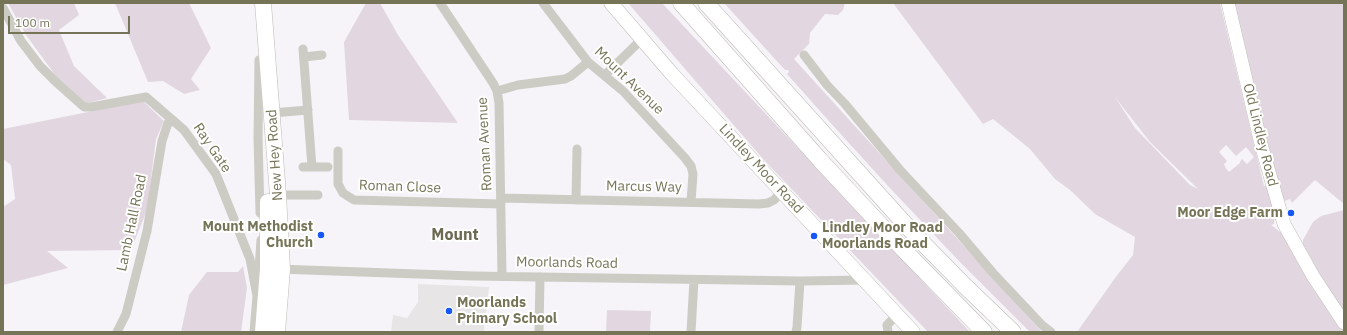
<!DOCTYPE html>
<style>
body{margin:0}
#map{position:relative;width:1347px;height:335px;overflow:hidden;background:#f6f4f8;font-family:"IBM Plex Sans",sans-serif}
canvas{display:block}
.frame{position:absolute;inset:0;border:4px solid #767457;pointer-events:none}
.scale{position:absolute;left:8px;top:16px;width:122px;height:18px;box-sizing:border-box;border:2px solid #767457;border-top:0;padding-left:5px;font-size:12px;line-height:14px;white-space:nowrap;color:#767457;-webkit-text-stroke:3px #fff;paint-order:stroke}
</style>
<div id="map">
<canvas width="1347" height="335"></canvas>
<div class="frame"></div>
<div class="scale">100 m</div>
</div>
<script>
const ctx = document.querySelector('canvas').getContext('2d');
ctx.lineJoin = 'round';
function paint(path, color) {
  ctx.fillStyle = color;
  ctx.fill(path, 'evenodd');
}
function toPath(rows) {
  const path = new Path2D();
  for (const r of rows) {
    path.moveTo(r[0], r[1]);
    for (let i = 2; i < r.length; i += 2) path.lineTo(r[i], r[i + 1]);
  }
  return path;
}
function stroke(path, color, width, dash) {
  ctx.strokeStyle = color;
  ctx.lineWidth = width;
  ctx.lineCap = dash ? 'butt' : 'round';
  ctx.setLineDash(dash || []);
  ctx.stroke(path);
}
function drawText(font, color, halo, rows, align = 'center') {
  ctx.font = font + ' "IBM Plex Sans",sans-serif';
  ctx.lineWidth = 4;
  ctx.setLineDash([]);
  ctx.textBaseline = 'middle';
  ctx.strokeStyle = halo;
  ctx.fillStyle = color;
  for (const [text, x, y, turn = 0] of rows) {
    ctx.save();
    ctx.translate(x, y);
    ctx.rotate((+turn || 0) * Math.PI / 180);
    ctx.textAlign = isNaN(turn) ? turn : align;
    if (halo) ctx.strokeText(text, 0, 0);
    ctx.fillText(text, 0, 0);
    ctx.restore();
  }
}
const built = toPath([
 [418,284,489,287,484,331,500,331,500,332,391,332,393,315,407,318,418,302]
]);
const green = toPath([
 [8,3,74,3,79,15,59,30,74,66,107,98,84,104,61,83,26,35],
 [115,3,189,3,211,48,191,79,200,90,184,94,163,81,148,82],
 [366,3,380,3,398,35,458,123,349,120,344,42],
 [628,3,662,3,970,332,928,332,763,159],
 [724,3,845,3,843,10,838,15,825,14,810,33,809,44,794,59,1042,332,1030,332,957,259,888,186,837,130,787,74,789,72,788,70,785,70],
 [893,3,1220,3,1264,186,1266,185,1275,214,1274,224,1271,225,1283,234,1307,275,1344,330,1344,332,1077,332,1115,278,1133,255,1135,237,1095,214,1070,190,1055,179,1030,149,993,119,983,124],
 [1115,97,1150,142,1198,189,1190,185,1135,128],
 [1226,145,1236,156,1246,147,1254,157,1247,164,1242,159,1240,162,1240,163,1229,172,1225,167,1225,166,1224,164,1227,161,1219,152],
 [1232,3,1344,3,1344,204,1315,180,1292,203,1290,199,1282,202],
 [143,101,164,121,156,139,147,210,131,250,47,251,68,268,3,285,3,207,15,199,11,165,3,159,3,129],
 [1344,210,1344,318,1303,248,1303,240,1313,222,1321,216],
 [243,266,247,288,241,332,181,332,189,295,207,272,238,272],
 [607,310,651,311,650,332,606,332]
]);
const street = toPath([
 [440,3,493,83,497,91,499,103,502,276],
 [543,3,588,62,623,91,685,158,691,166,693,174,691,202],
 [3,8,21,41,40,66,57,83,84,107,91,107,146,97,184,130,216,174,250,259,257,296,254,332],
 [303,49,312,167],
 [804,55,827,85,845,104,900,170,959,233,993,273,1042,325,1051,332],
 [304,57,322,55],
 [259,60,258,139,260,213],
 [605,75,642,39],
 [497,91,518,85,565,79,571,76,588,62],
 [272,113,308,110],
 [338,151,338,184,343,193,354,200,501,204],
 [303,167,328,167],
 [278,195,318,195],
 [501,198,759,204,768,203,774,200,782,191],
 [576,200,577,149],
 [278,269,473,276,800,281,866,280],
 [258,283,261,240],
 [117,332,126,314,147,231,162,141,168,123,174,121],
 [539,332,540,277],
 [691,332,694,280],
 [796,332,797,327,800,281],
 [888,332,887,325,897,315]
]);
const secondary = toPath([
 [1228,3,1261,144,1284,224,1313,276,1344,323]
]);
const primary = toPath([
 [611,3,672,74,913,332]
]);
const highway = toPath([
 [263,3,278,195,282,269,277,332],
 [681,3,820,160,903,249,984,332],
 [706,3,915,235,965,286,1013,332],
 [263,332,268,269,268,202]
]);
const markers = [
 [1291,213,4,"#1657f5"],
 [321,235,4,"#1657f5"],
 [814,236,4,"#1657f5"],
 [449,311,4,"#1657f5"]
];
const streetNames = [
 ["Mount Avenue",629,81,44],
 ["Old Lindley Road",1260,135,76],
 ["Roman Avenue",485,144,-93],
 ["Ray Gate",212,148,56],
 ["New Hey Road",275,155,-94],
 ["Lindley Moor Road",761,169,47],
 ["Roman Close",400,187,2],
 ["Marcus Way",644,187,1],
 ["Lamb Hall Road",132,223,-78],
 ["Moorlands Road",567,263,1]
];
const poiNames = [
 ["Moor Edge Farm",1283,213],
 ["Mount Methodist",313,227],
 ["Church",313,243],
 ["Lindley Moor Road",822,228,"left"],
 ["Moorlands Road",822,244,"left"],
 ["Moorlands",457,303,"left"],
 ["Primary School",457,319,"left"]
];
const quarterNames = [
 ["Mount",455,235]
];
paint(built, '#e7e5e5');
paint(green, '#e2d7e0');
stroke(secondary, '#c1c0b6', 14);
stroke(primary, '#c0c0b7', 15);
stroke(highway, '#bdbcb5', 17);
stroke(street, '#cdccc4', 9);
stroke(secondary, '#fff', 13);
stroke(primary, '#fff', 14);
stroke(highway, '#fff', 16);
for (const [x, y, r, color] of markers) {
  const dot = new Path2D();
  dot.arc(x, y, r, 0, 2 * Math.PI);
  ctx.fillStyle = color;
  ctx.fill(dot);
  stroke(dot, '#fff', 1.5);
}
drawText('14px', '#767457', '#fff', streetNames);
drawText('bold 14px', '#767457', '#fff', poiNames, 'right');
drawText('bold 16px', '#6c6a52', '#fff', quarterNames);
</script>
